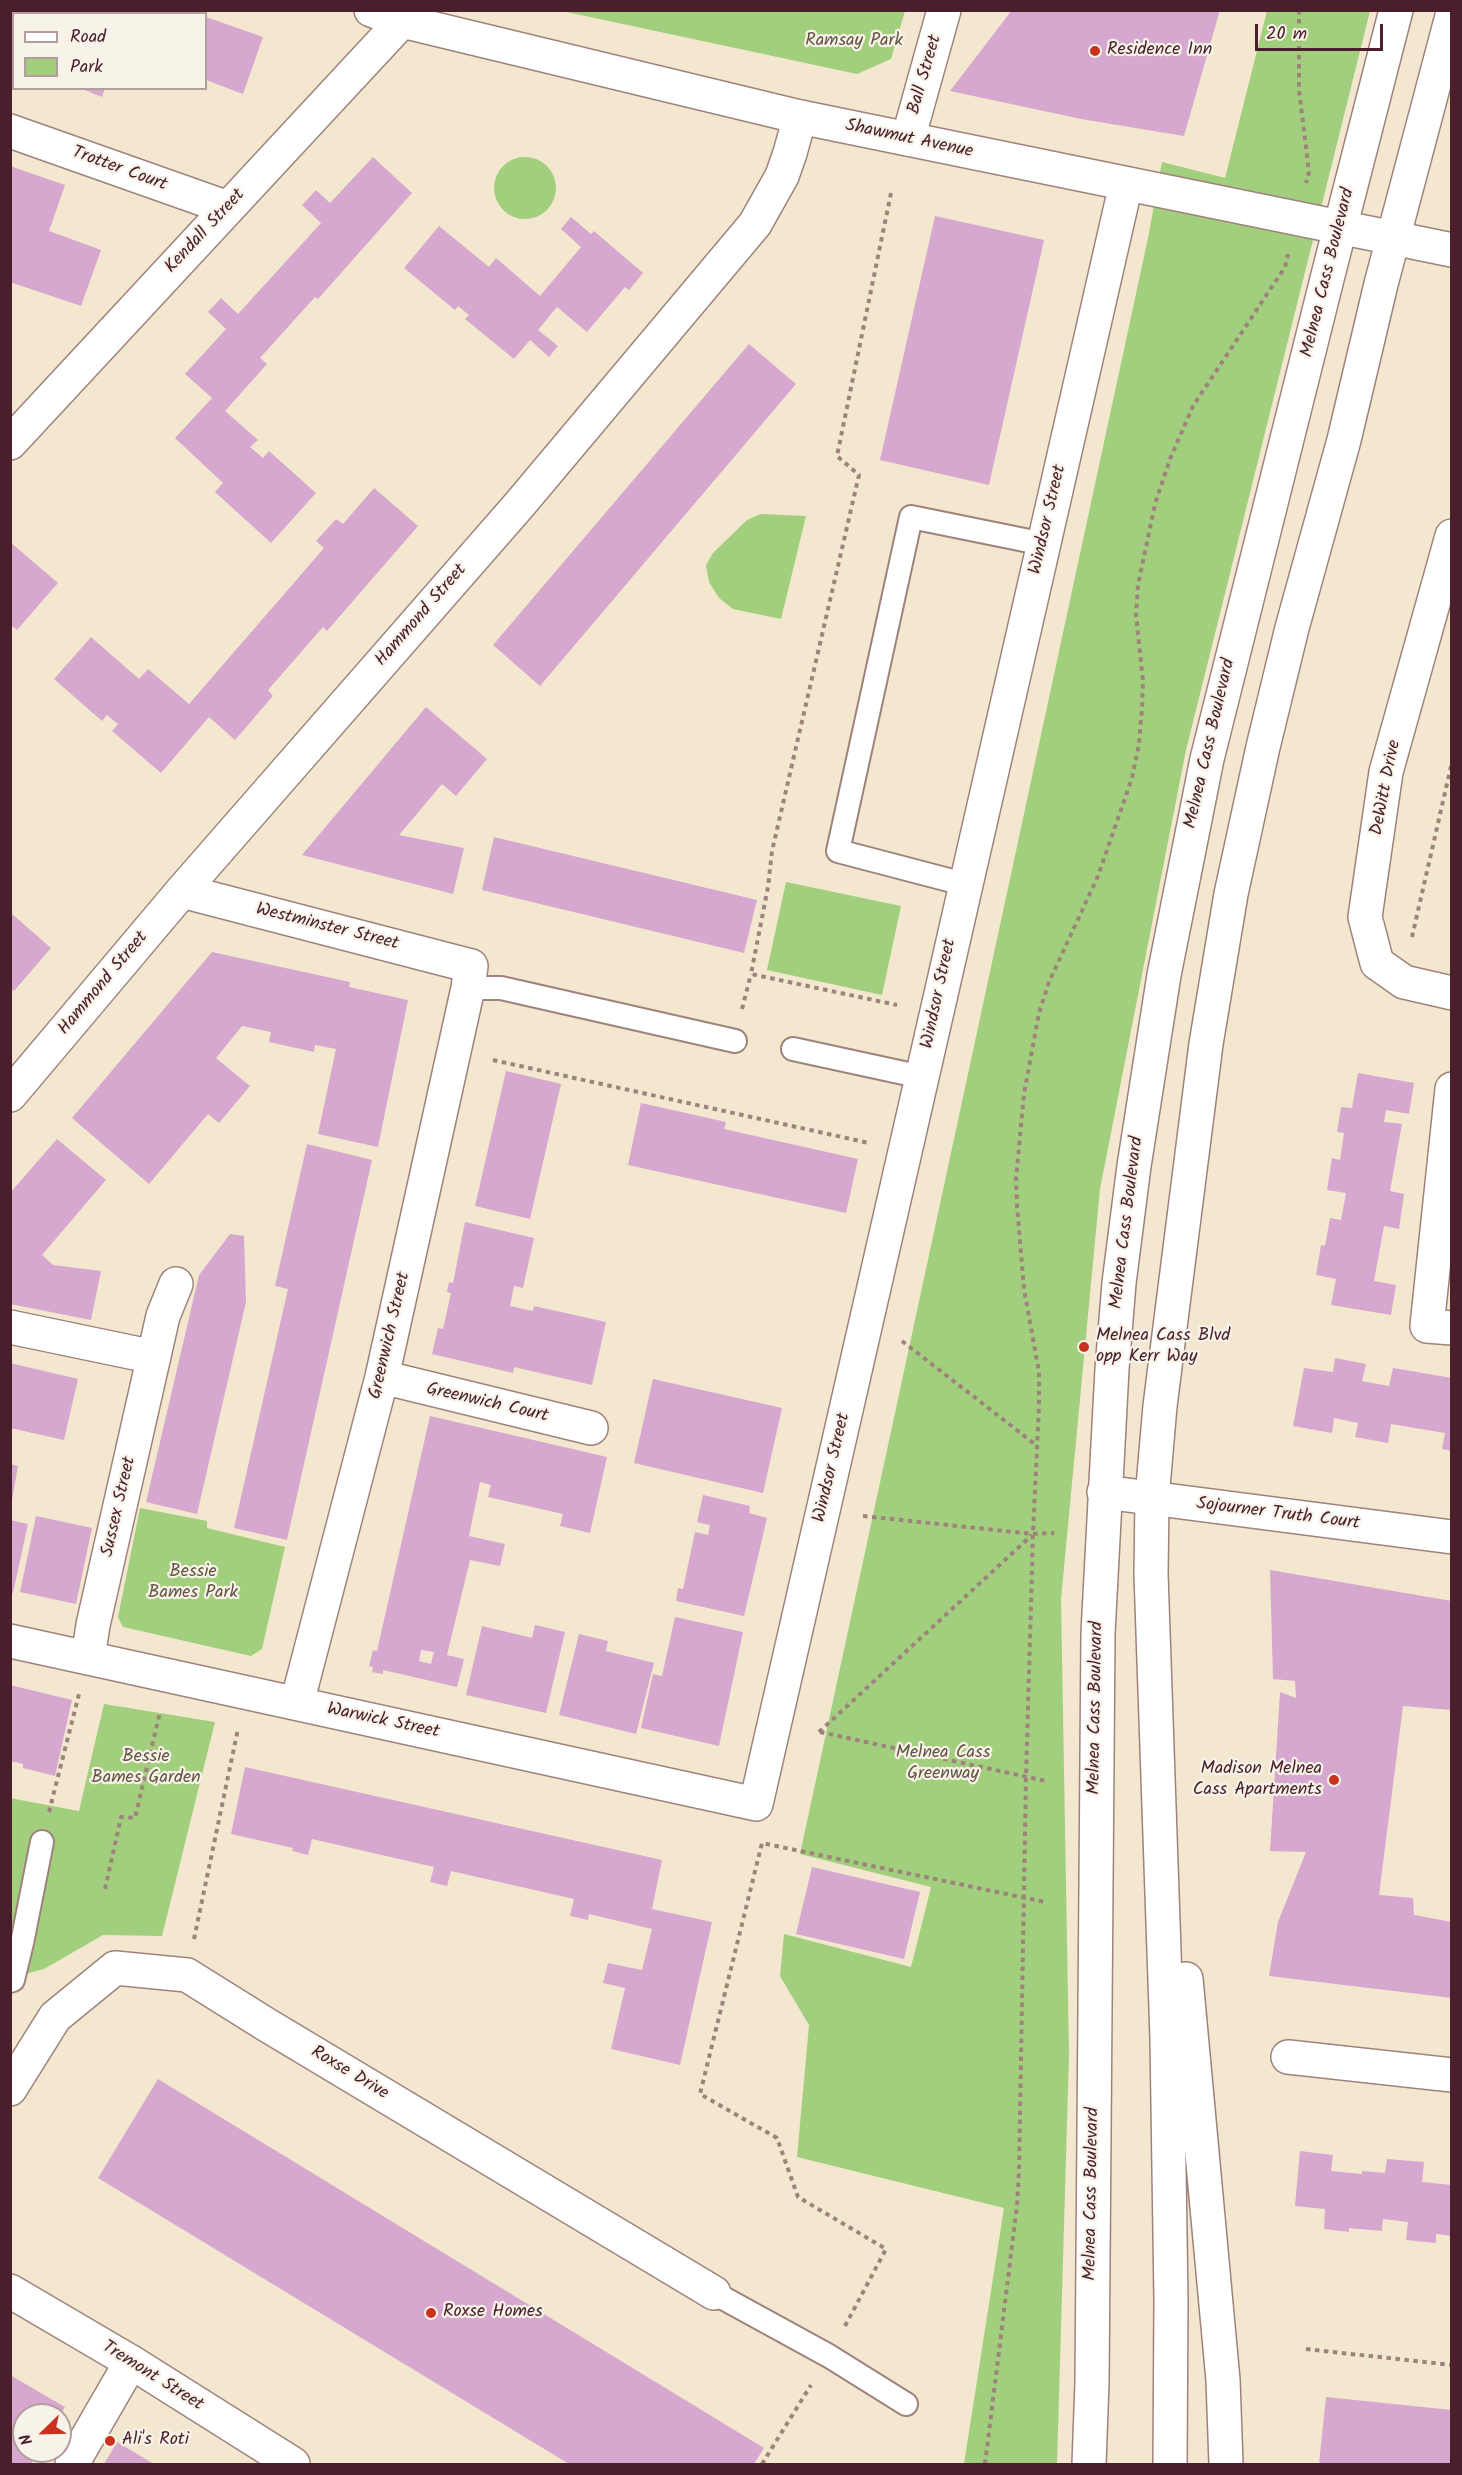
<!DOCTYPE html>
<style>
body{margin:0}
#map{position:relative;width:1462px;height:2475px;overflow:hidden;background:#f3e7cf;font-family:Kalam,sans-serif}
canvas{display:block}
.frame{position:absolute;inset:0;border:12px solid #4a1f2b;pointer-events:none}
.legend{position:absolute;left:12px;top:12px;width:195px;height:78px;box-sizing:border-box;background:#f7f3e8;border:2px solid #b29e9c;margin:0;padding:8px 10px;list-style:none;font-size:18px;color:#4a1f2b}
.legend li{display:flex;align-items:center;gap:12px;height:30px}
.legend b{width:30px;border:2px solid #b29e9c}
.north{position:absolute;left:12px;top:2403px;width:60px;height:60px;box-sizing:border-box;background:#f7f3e8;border:2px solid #b29e9c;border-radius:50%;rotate:247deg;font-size:16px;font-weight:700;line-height:24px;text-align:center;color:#4a1f2b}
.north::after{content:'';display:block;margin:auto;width:21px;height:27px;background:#c8321e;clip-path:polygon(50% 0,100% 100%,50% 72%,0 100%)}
.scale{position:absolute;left:1255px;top:24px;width:128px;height:27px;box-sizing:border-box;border:3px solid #4a1f2b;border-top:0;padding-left:8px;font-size:18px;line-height:21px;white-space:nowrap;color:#4a1f2b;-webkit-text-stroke:4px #f7f3e8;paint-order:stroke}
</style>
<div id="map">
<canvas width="1462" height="2475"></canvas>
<div class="frame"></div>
<ul class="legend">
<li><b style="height:8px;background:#fff"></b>Road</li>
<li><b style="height:16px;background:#a1cf7d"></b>Park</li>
</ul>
<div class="north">N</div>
<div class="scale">20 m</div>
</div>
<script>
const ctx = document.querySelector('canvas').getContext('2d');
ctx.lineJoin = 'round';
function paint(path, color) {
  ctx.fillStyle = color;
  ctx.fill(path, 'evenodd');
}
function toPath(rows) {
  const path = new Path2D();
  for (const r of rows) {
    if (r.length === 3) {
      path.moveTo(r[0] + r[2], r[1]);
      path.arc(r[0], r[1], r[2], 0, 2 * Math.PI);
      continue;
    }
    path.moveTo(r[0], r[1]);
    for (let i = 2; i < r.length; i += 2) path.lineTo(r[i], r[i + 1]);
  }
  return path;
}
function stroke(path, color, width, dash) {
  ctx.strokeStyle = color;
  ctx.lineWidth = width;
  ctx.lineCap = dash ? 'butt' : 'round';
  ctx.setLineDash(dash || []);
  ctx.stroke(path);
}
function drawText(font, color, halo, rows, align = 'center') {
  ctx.font = font + ' Kalam,sans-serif';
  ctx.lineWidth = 4.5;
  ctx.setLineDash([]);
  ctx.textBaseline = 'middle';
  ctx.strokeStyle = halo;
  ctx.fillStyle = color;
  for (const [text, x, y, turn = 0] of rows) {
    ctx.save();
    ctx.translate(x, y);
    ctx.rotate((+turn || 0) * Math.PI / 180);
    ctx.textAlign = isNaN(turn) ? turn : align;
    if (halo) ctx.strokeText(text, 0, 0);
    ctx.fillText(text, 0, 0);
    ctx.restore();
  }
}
const green = toPath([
 [562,11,905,10,905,11,891,59,857,74],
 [1267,11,1370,11,1186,750,1100,1189,1061,1599,1069,2055,1057,2464,964,2464,1004,2208,797,2157,809,2025,780,1976,784,1934,911,1967,931,1887,800,1854,1148,238,1162,162,1225,178],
 [525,188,31],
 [761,514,806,516,781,619,733,609,719,598,709,582,706,565,713,553,747,520],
 [786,882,901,906,882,995,767,970],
 [140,1508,207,1521,207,1528,285,1547,262,1649,251,1656,123,1627,118,1617],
 [104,1704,215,1722,162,1936,103,1935,44,1969,21,1975,11,1973,10,1798,79,1811]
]);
const building = toPath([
 [10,10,28,13,14,14,14,66,10,65],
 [73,10,187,10,195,13,72,14],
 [1012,10,1220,10,1184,136,1081,119,950,91],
 [206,17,263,37,243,94,206,80],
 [80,88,105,88,102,97],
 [373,157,412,193,318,299,315,297,260,358,267,364,225,411,258,440,250,447,263,458,269,451,316,493,271,543,215,492,223,483,175,438,212,398,185,374,226,329,208,312,221,298,238,314,321,223,302,205,316,190,330,203],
 [10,166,65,185,49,231,101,250,81,306,10,282],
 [935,216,1044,240,989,485,880,460],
 [571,217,591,234,594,231,643,273,629,290,625,287,587,332,557,307,538,330,558,346,549,357,530,340,514,359,465,319,469,315,458,306,455,310,404,268,439,226,489,267,496,258,540,296,581,247,561,229],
 [749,344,796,384,540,686,493,645],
 [374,488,418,526,327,631,323,627,268,690,273,696,235,740,209,717,161,773,112,731,118,724,107,715,102,721,54,679,91,637,139,679,148,669,189,704,324,548,316,541,336,519,343,524],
 [10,542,58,583,17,630,12,626,10,628],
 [426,707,487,759,456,796,442,784,399,835,464,848,453,894,302,855],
 [494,837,757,900,744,953,482,890],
 [12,914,51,948,14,991,10,988,10,916],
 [212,952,350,982,349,987,408,1000,378,1147,318,1134,336,1049,315,1045,314,1052,269,1042,271,1032,242,1026,216,1058,250,1086,219,1123,208,1114,149,1184,72,1118],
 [506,1071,561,1084,530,1219,475,1206],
 [1358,1073,1414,1083,1409,1114,1386,1110,1384,1122,1402,1124,1390,1191,1404,1194,1399,1229,1384,1226,1374,1281,1396,1285,1391,1315,1331,1305,1336,1279,1316,1275,1321,1245,1325,1246,1330,1218,1341,1220,1346,1193,1327,1190,1332,1158,1340,1160,1344,1133,1337,1132,1341,1107,1352,1108],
 [641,1103,726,1122,724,1129,858,1159,846,1213,628,1165],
 [57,1139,106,1180,42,1255,53,1265,101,1271,91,1320,10,1304,10,1193],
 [307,1144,372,1160,287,1540,234,1528,288,1289,275,1286],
 [465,1222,534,1238,523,1288,514,1286,510,1306,533,1311,534,1306,606,1322,592,1385,514,1367,513,1373,432,1354,438,1328,443,1329,451,1293,447,1292,449,1282,453,1283],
 [230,1234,244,1236,246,1302,197,1514,146,1502,199,1275],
 [1335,1358,1366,1364,1362,1381,1389,1386,1393,1368,1452,1378,1452,1451,1442,1449,1445,1433,1391,1424,1388,1443,1355,1437,1358,1423,1334,1418,1332,1433,1293,1426,1304,1368,1333,1372],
 [10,1363,78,1379,64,1440,10,1428],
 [653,1379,782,1408,763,1493,634,1463],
 [430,1416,607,1457,590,1533,560,1526,563,1514,488,1497,491,1485,480,1482,469,1536,505,1544,500,1566,470,1560,447,1655,464,1659,457,1687,383,1670,383,1674,372,1672,373,1667,369,1666,373,1650,377,1651],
 [421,1650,434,1652,431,1664,419,1661],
 [10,1464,18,1466,12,1500,10,1500],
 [703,1495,750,1506,749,1513,767,1518,744,1616,676,1601,678,1588,683,1589,695,1532,708,1535,710,1525,697,1522],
 [36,1516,92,1528,76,1604,20,1592],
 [10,1520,28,1524,13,1593,10,1592],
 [1270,1570,1452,1601,1452,1710,1403,1706,1379,1895,1413,1898,1414,1915,1452,1922,1452,1998,1269,1976,1278,1922,1306,1852,1270,1851,1280,1692,1296,1698,1295,1681,1273,1679],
 [675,1617,743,1632,719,1746,641,1728,653,1674,662,1676],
 [535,1625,565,1632,546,1713,466,1695,482,1626,532,1638],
 [579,1634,608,1641,606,1651,654,1663,636,1734,559,1715],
 [10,1685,72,1700,55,1776,23,1768,23,1764,10,1761],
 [245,1767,662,1860,652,1909,712,1922,680,2065,611,2049,625,1988,603,1983,608,1963,642,1970,652,1929,589,1914,588,1920,570,1916,574,1899,451,1871,447,1886,430,1882,434,1867,312,1839,308,1855,292,1851,293,1848,231,1834],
 [812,1867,920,1892,904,1959,796,1934],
 [158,2079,764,2448,754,2464,569,2464,98,2178],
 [1300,2151,1333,2155,1331,2171,1362,2174,1362,2171,1385,2173,1387,2159,1424,2162,1422,2182,1452,2185,1452,2236,1436,2234,1436,2243,1406,2240,1408,2222,1383,2219,1382,2231,1349,2228,1349,2232,1324,2229,1325,2209,1295,2206],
 [10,2375,65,2407,60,2415,24,2415,24,2451,39,2451,31,2464,10,2464],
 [1326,2397,1452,2410,1452,2464,1319,2464],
 [117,2442,154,2464,104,2464]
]);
const path = toPath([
 [1299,10,1299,90,1309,172,1306,183],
 [891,193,837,456,859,475,772,851,768,887,751,974,897,1005],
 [1412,937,1452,762],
 [742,1009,751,974],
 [493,1060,869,1143],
 [902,1341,1036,1445],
 [863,1516,1033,1534,1054,1533],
 [819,1732,1032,1535],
 [820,1732,1046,1781],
 [49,1812,79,1694],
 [105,1889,121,1817,135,1818,160,1712],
 [194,1939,238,1729],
 [845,2326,886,2249,798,2197,777,2138,700,2094,762,1843,1045,1902],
 [1306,2349,1452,2365],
 [762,2464,811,2385],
 [985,2464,1017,2206,1019,2171,1026,1778,1033,1534,1039,1406,1039,1372,1024,1289,1017,1205,1016,1179,1024,1094,1039,1013,1049,982,1098,876,1132,778,1139,744,1142,708,1143,682,1136,615,1138,585,1155,504,1170,459,1193,406,1285,267,1288,254]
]);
const service = toPath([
 [964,884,838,851,911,517,1044,544],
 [468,988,501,988,735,1041],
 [793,1049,922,1077],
 [10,1981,13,1980,22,1943,42,1842],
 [714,2293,829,2356,906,2404]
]);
const pedestrian = toPath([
 [1452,1089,1427,1326,1452,1328]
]);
const minor = toPath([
 [10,131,228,208],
 [908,139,944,10],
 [10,443,402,21],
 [1452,536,1386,772,1365,917,1377,963,1404,982,1452,993],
 [182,891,471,966,468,988,382,1377,297,1703],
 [10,1095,182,891,520,504,755,224,782,176,790,153,800,117],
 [10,1327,154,1357],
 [382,1377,591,1428],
 [1104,1492,1452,1537],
 [10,1641,756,1804,1126,184],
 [88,1658,93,1625,163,1316,176,1284],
 [1288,2057,1452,2075],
 [10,2089,55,2017,115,1968,187,1975,267,2025,714,2293],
 [72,2464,131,2362]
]);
const secondary = toPath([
 [371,10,402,21,800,117,1452,250]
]);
const primary = toPath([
 [1186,1979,1223,2380,1226,2464],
 [10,2291,131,2362,293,2464],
 [1089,2464,1092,2382,1098,1633,1112,1369,1119,1283,1134,1166,1164,975,1207,759,1328,275,1396,10],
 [1170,2464,1171,2300,1167,2038,1151,1574,1152,1498,1160,1406,1206,1044,1231,894,1263,747,1292,628,1344,440,1381,284,1452,16]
]);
const markers = [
 [1095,51,6,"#c8321e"],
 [1084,1347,6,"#c8321e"],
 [1334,1780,6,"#c8321e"],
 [431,2313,6,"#c8321e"],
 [110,2441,6,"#c8321e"]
];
const parkNames = [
 ["Ramsay Park",854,42],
 ["Bessie",193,1573],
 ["Bames Park",193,1594],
 ["Melnea Cass",943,1754],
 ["Greenway",943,1775],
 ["Bessie",146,1758],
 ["Bames Garden",146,1779]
];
const poiNames = [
 ["Residence Inn",1107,51],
 ["Melnea Cass Blvd",1096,1337],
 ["opp Kerr Way",1096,1358],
 ["Madison Melnea",1322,1770,"right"],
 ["Cass Apartments",1322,1791,"right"],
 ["Roxse Homes",443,2313],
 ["Ali's Roti",122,2441]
];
const streetNames = [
 ["Ball Street",926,75,-74],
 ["Shawmut Avenue",909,140,12],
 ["Trotter Court",119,170,20],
 ["Kendall Street",206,232,-47],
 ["Melnea Cass Boulevard",1329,273,-76],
 ["Windsor Street",1049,520,-77],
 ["Hammond Street",422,616,-49],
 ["Melnea Cass Boulevard",1211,744,-77],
 ["DeWitt Drive",1387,788,-79],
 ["Westminster Street",327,928,14],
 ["Hammond Street",104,984,-50],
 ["Windsor Street",940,994,-78],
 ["Melnea Cass Boulevard",1128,1223,-83],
 ["Greenwich Street",391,1336,-77],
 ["Greenwich Court",487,1404,13],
 ["Windsor Street",833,1468,-77],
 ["Sussex Street",120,1507,-77],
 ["Sojourner Truth Court",1278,1515,7],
 ["Melnea Cass Boulevard",1097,1708,-89],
 ["Warwick Street",383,1722,12],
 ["Roxse Drive",349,2074,31],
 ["Melnea Cass Boulevard",1093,2194,-89],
 ["Tremont Street",152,2377,32]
];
paint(green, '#a1cf7d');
paint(building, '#d7a8cf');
stroke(service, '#9e837d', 26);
stroke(pedestrian, '#9e837d', 36);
stroke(minor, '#9e837d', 36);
stroke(secondary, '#9e837d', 36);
stroke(primary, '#9e837d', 36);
stroke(path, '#9e837d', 4, [4.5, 4.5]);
stroke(service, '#fff', 22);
stroke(pedestrian, '#fff', 33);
stroke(minor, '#fff', 33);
stroke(secondary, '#fff', 33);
stroke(primary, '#fff', 33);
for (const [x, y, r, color] of markers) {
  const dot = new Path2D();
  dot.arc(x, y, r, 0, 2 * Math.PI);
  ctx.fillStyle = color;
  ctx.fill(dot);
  stroke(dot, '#f7f3e8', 2);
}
drawText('18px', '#645444', '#f7f3e8', parkNames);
drawText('18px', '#4a1f2b', '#f7f3e8', poiNames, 'left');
drawText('18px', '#4a1f2b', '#f7f3e8', streetNames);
</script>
